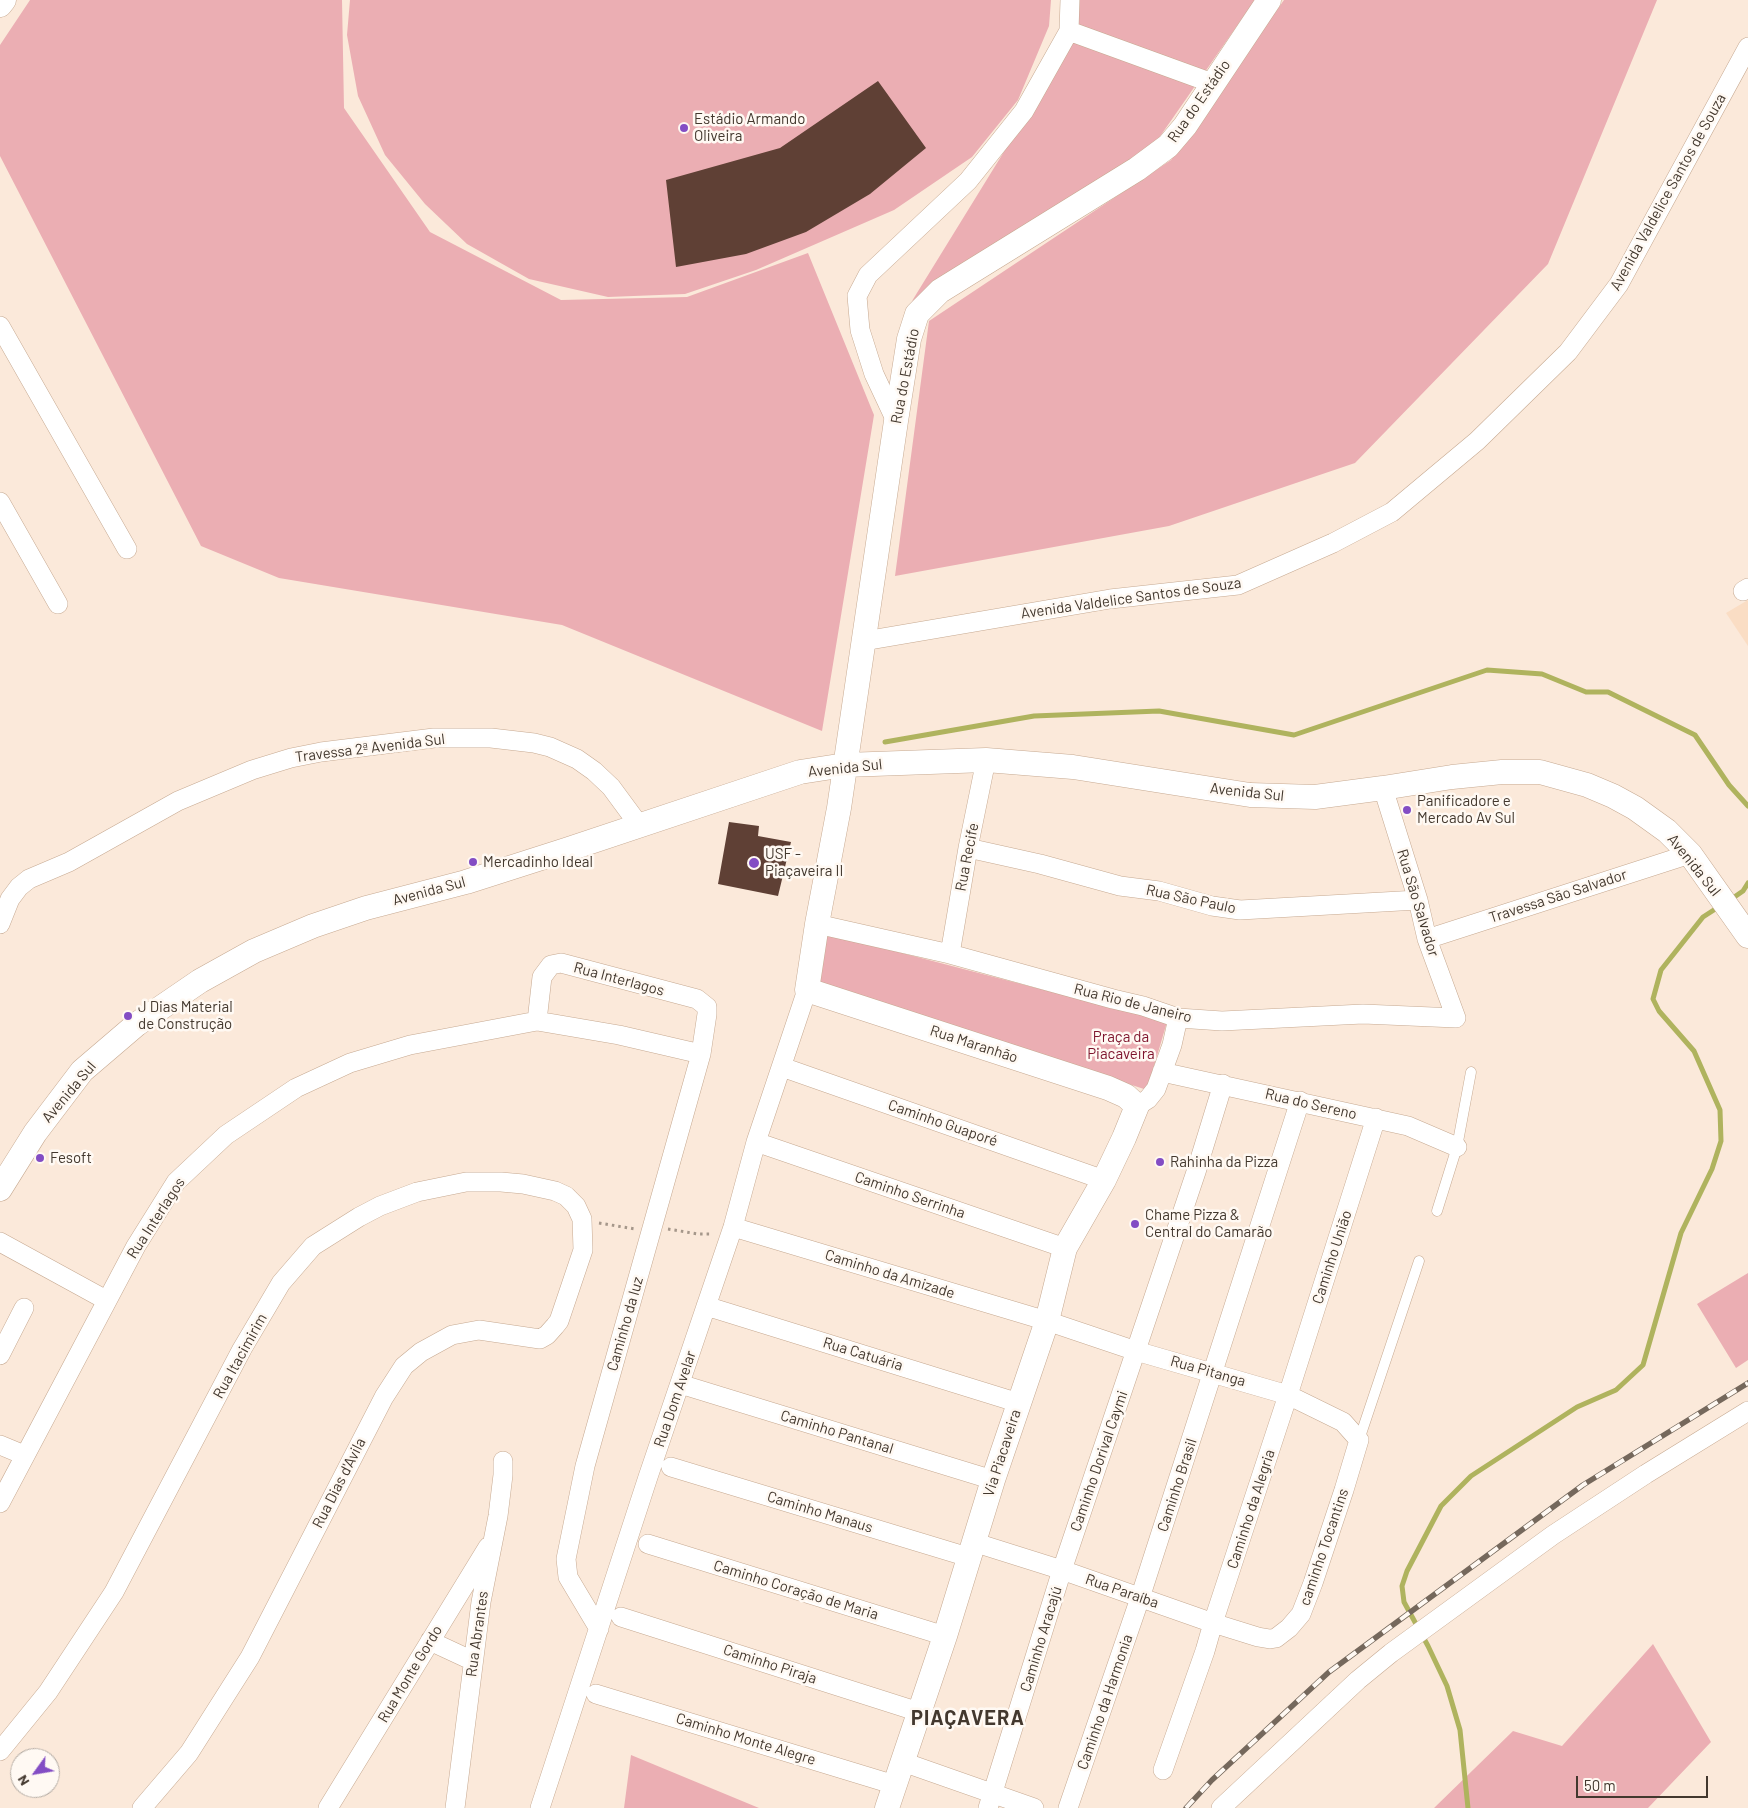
<!DOCTYPE html>
<meta charset="utf-8">
<style>
body{margin:0}
#map{position:relative;width:1748px;height:1808px;overflow:hidden;background:#fbe9da;font-family:Barlow,sans-serif}
canvas{display:block}
.north{position:absolute;left:10px;top:1748px;width:50px;height:50px;box-sizing:border-box;background:#fff9f3;border:1px solid #b4aca4;border-radius:50%;rotate:238deg;font-size:14px;font-weight:700;line-height:20px;text-align:center;color:#43382e}
.north::after{content:'';display:block;margin:auto;width:18px;height:22px;background:#834dc4;clip-path:polygon(50% 0,100% 100%,50% 72%,0 100%)}
.scale{position:absolute;left:1576px;top:1776px;width:132px;height:22px;box-sizing:border-box;border:2px solid #43382e;border-top:0;padding-left:6px;font-size:15px;line-height:18px;white-space:nowrap;color:#43382e;-webkit-text-stroke:4px #fff9f3;paint-order:stroke}
</style>
<div id="map">
<canvas width="1748" height="1808"></canvas>
<div class="north">N</div>
<div class="scale">50 m</div>
</div>
<script>
const ctx = document.querySelector('canvas').getContext('2d');
ctx.lineJoin = 'round';
function paint(path, color) {
  ctx.fillStyle = color;
  ctx.fill(path, 'evenodd');
}
function toPath(rows) {
  const path = new Path2D();
  for (const r of rows) {
    path.moveTo(r[0], r[1]);
    for (let i = 2; i < r.length; i += 2) path.lineTo(r[i], r[i + 1]);
  }
  return path;
}
function stroke(path, color, width, dash) {
  ctx.strokeStyle = color;
  ctx.lineWidth = width;
  ctx.lineCap = dash ? 'butt' : 'round';
  ctx.setLineDash(dash || []);
  ctx.stroke(path);
}
function drawText(font, color, halo, rows, align = 'center') {
  ctx.font = font + ' Barlow,sans-serif';
  ctx.lineWidth = 5;
  ctx.setLineDash([]);
  ctx.textBaseline = 'middle';
  ctx.strokeStyle = halo;
  ctx.fillStyle = color;
  for (const [text, x, y, turn = 0] of rows) {
    ctx.save();
    ctx.translate(x, y);
    ctx.rotate((+turn || 0) * Math.PI / 180);
    ctx.textAlign = isNaN(turn) ? turn : align;
    if (halo) ctx.strokeText(text, 0, 0);
    ctx.fillText(text, 0, 0);
    ctx.restore();
  }
}
const built = toPath([
 [1748,600,1748,646,1726,613]
]);
const green = toPath([
 [30,0,342,0,344,108,430,232,561,300,687,297,808,253,874,415,822,731,562,625,279,578,201,546,0,156,0,45],
 [350,0,1051,0,1049,26,1018,100,972,157,894,210,756,270,685,294,608,297,529,279,467,244,425,204,385,155,358,96,347,35],
 [1077,0,1255,0,1154,145,912,301,1079,30],
 [1284,0,1657,0,1548,264,1355,463,1169,526,895,576,929,321,1171,160],
 [825,933,1167,1022,1147,1090,816,981],
 [1748,1273,1748,1360,1736,1368,1697,1304],
 [1653,1644,1711,1742,1648,1808,1434,1808,1513,1731,1562,1746],
 [631,1755,759,1808,624,1808]
]);
const stream = toPath([
 [885,742,1034,716,1159,711,1294,735,1487,670,1542,674,1586,692,1608,692,1695,735,1729,785,1748,806],
 [1730,900,1743,891,1748,883],
 [1468,1808,1460,1730,1447,1686,1428,1646,1404,1602,1402,1586,1407,1571,1441,1506,1471,1476,1577,1407,1616,1390,1643,1365,1681,1233,1712,1169,1721,1141,1720,1110,1694,1051,1659,1011,1653,999,1661,970,1703,917,1720,906]
]);
const building = toPath([
 [878,81,926,148,870,194,806,232,746,254,676,267,666,180,780,148],
 [729,822,759,826,758,836,791,842,778,896,718,884]
]);
const path = toPath([
 [599,1223,635,1229],
 [668,1229,698,1234,712,1234]
]);
const service = toPath([
 [1437,1211,1457,1147,1471,1072],
 [1359,1440,1419,1261]
]);
const minor = toPath([
 [1069,31,1070,0],
 [0,326,127,549],
 [896,421,874,374,860,330,857,296,868,275,968,181,1024,111,1069,31,1212,83],
 [0,502,58,604],
 [1743,591,1748,588],
 [864,641,1110,599,1238,585,1333,543,1392,512,1477,441,1568,352,1619,284,1748,47],
 [968,848,1040,864,1120,886,1159,891,1212,906,1240,910,1418,900],
 [0,924,10,899,19,887,29,879,69,862,178,801,252,770,291,758,321,752,434,738,491,738,534,743,550,747,577,759,594,771,611,787,639,825],
 [817,924,950,954,1113,999,1143,1006,1178,1018,1222,1021,1363,1014,1456,1018,1427,939,1418,900,1383,788],
 [1427,939,1690,854],
 [950,954,968,848,986,760],
 [537,1021,542,977,551,965,561,963,697,999,707,1007,707,1014,701,1054,585,1466,566,1559,568,1577,599,1629],
 [782,1067,1104,1180],
 [1162,1072,1408,1126,1457,1147],
 [1137,1106,1148,1099,1156,1089,1172,1045,1178,1018],
 [756,1142,1065,1248],
 [733,1227,1047,1321,1136,1351,1288,1395,1343,1422,1359,1440,1344,1490,1313,1583,1301,1614,1289,1628,1276,1638,1270,1639,1258,1637,1213,1623,1062,1570,973,1542],
 [0,1242,106,1300],
 [706,1306,1019,1403],
 [0,1355,24,1308],
 [680,1384,993,1480],
 [0,1445,24,1455],
 [671,1467,968,1557],
 [0,1503,136,1246,176,1182,226,1135,296,1088,350,1063,410,1045,537,1021,619,1035,701,1054],
 [648,1544,945,1636],
 [621,1617,919,1712],
 [430,1641,473,1661],
 [596,1694,895,1785],
 [0,1751,48,1692,114,1592,242,1349,281,1283,313,1246,359,1217,380,1206,417,1192,466,1182,501,1182,523,1184,555,1191,566,1196,576,1206,582,1219,583,1250,559,1321,555,1326,547,1335,540,1339,479,1330,452,1335,421,1352,404,1366,384,1397,250,1657,189,1753,142,1808],
 [903,1762,1034,1808],
 [1163,1770,1205,1651,1213,1623,1288,1395,1376,1118],
 [328,1808,488,1547],
 [455,1808,481,1602,498,1516,503,1475,503,1461],
 [540,1808,648,1477,733,1227,756,1142,807,990],
 [988,1808,1062,1570,1196,1172,1223,1084],
 [1068,1808,1140,1598,1300,1101],
 [1221,1808,1358,1680,1391,1653,1553,1535,1646,1474,1748,1411]
]);
const tertiary = toPath([
 [0,5,4,0],
 [0,1189,35,1133,82,1071,137,1024,200,981,254,951,313,926,366,908,466,882,566,850,800,772,845,765,986,760,1073,767,1250,795,1315,797,1383,788,1452,777,1502,772,1540,772,1587,785,1613,796,1635,808,1667,831,1690,854,1748,936],
 [887,1808,945,1636,993,1480,1047,1321,1065,1248,1104,1180,1124,1138,1137,1106,1126,1096,1108,1088,807,990,817,924,839,808,896,421,909,339,917,314,940,291,1137,169,1168,146,1185,126,1269,0]
]);
const rail = toPath([
 [1186,1808,1212,1780,1329,1672,1583,1485,1748,1383]
]);
const markers = [
 [684,128,5,"#834dc4"],
 [1407,810,5,"#834dc4"],
 [473,862,5,"#834dc4"],
 [754,863,6,"#834dc4"],
 [128,1016,5,"#834dc4"],
 [40,1158,5,"#834dc4"],
 [1160,1162,5,"#834dc4"],
 [1135,1224,5,"#834dc4"]
];
const streetNames = [
 ["Rua do Estádio",1199,101,-55],
 ["Avenida Valdelice Santos de Souza",1668,192,-61],
 ["Rua do Estádio",905,376,-79],
 ["Avenida Valdelice Santos de Souza",1131,598,-8],
 ["Travessa 2ª Avenida Sul",370,748,-7],
 ["Avenida Sul",845,768,-6],
 ["Avenida Sul",1247,792,6],
 ["Rua Recife",967,857,-79],
 ["Avenida Sul",1694,865,51],
 ["Avenida Sul",429,891,-15],
 ["Travessa São Salvador",1558,896,-18],
 ["Rua São Paulo",1191,899,12],
 ["Rua São Salvador",1418,903,73],
 ["Rua Interlagos",619,979,15],
 ["Rua Rio de Janeiro",1133,1003,14],
 ["Rua Maranhão",974,1044,18],
 ["Avenida Sul",69,1092,-50],
 ["Rua do Sereno",1311,1104,13],
 ["Caminho Guaporé",943,1123,19],
 ["Caminho Serrinha",910,1195,19],
 ["Rua Interlagos",156,1218,-57],
 ["Caminho União",1332,1257,-72],
 ["Caminho da Amizade",890,1274,17],
 ["Caminho da luz",625,1324,-74],
 ["Rua Catuária",863,1354,17],
 ["Rua Itacimirim",240,1356,-61],
 ["Rua Pitanga",1208,1371,16],
 ["Rua Dom Avelar",675,1399,-71],
 ["Caminho Pantanal",837,1432,17],
 ["Via Piacaveira",1002,1453,-72],
 ["Caminho Dorival Caymi",1099,1461,-71],
 ["Rua Dias d'Avila",339,1483,-63],
 ["Caminho Brasil",1177,1485,-72],
 ["Caminho da Alegria",1251,1509,-72],
 ["Caminho Manaus",820,1512,17],
 ["caminho Tocantins",1324,1547,-71],
 ["Caminho Coração de Maria",796,1590,17],
 ["Rua Paraíba",1122,1591,19],
 ["Rua Abrantes",477,1634,-82],
 ["Caminho Aracajú",1041,1639,-73],
 ["Caminho Piraja",770,1664,18],
 ["Rua Monte Gordo",410,1674,-59],
 ["Caminho da Harmonia",1105,1702,-71],
 ["Caminho Monte Alegre",746,1739,17]
];
const poiNames = [
 ["Estádio Armando",694,119],
 ["Oliveira",694,136],
 ["Panificadore e",1417,801],
 ["Mercado Av Sul",1417,818],
 ["USF -",765,854],
 ["Piaçaveira II",765,871],
 ["Mercadinho Ideal",483,862],
 ["J Dias Material",138,1007],
 ["de Construção",138,1024],
 ["Fesoft",50,1158],
 ["Rahinha da Pizza",1170,1162],
 ["Chame Pizza &",1145,1215],
 ["Central do Camarão",1145,1232]
];
const parkNames = [
 ["Praça da",1121,1037],
 ["Piacaveira",1121,1054]
];
const districtNames = [
 ["PIAÇAVERA",968,1718]
];
paint(built, '#faddc4');
paint(green, '#ebaeb3');
stroke(stream, '#afb35e', 5);
paint(building, '#5f4035');
stroke(service, '#c6a991', 11);
stroke(minor, '#c6a991', 20);
stroke(tertiary, '#c6a991', 25);
stroke(path, '#a5978a', 3, [2.5, 4]);
stroke(service, '#fff', 10);
stroke(minor, '#fff', 19);
stroke(tertiary, '#fff', 24);
stroke(rail, '#75685c', 5.5);
stroke(rail, '#fff9f3', 4, [11]);
for (const [x, y, r, color] of markers) {
  const dot = new Path2D();
  dot.arc(x, y, r, 0, 2 * Math.PI);
  ctx.fillStyle = color;
  ctx.fill(dot);
  stroke(dot, '#fff9f3', 2);
}
drawText('15px', '#43382e', '#fff9f3', streetNames);
drawText('15px', '#43382e', '#fff9f3', poiNames, 'left');
drawText('15px', '#7e142d', '#fff9f3', parkNames);
ctx.letterSpacing = '1px';
drawText('bold 20px', '#43382e', '#fff9f3', districtNames);
ctx.letterSpacing = '0px';
</script>
